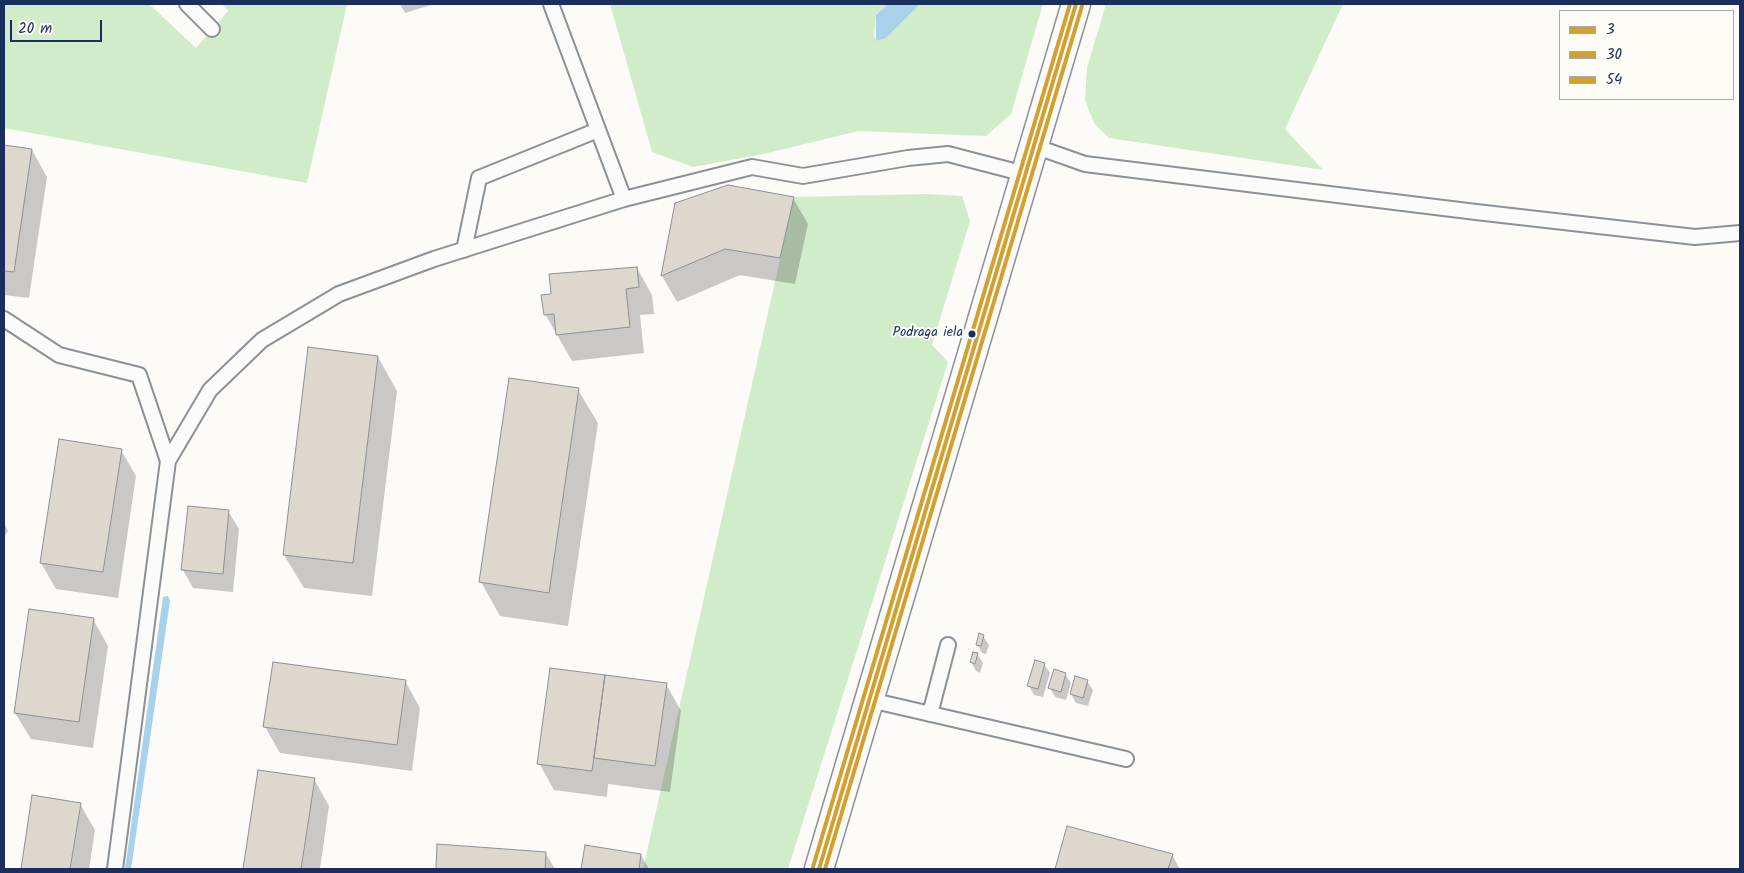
<!DOCTYPE html>
<style>
body{margin:0}
#map{position:relative;width:1744px;height:873px;overflow:hidden;background:#fcfbf8;font-family:Kalam,sans-serif}
canvas{display:block}
.frame{position:absolute;inset:0;border:5px solid #1b2f5e;pointer-events:none}
.legend{position:absolute;left:1559px;top:10px;width:175px;height:90px;box-sizing:border-box;background:#fdfcf7;border:1px solid #a3aaba;margin:0;padding:6px 9px;list-style:none;font-size:15px;color:#1b2f5e}
.legend li{display:flex;align-items:center;gap:10px;height:25px}
.legend b{width:25px;border:1px solid #a3aaba}
.scale{position:absolute;left:10px;top:20px;width:92px;height:22px;box-sizing:border-box;border:2px solid #1b2f5e;border-top:0;padding-left:6px;font-size:15px;line-height:18px;white-space:nowrap;color:#1b2f5e;-webkit-text-stroke:4px #fdfcf7;paint-order:stroke}
</style>
<div id="map">
<canvas width="1744" height="873"></canvas>
<div class="frame"></div>
<ul class="legend">
<li><b style="height:6px;background:#d3a02f"></b>3</li>
<li><b style="height:6px;background:#d3a02f"></b>30</li>
<li><b style="height:6px;background:#d3a02f"></b>54</li>
</ul>
<div class="scale">20 m</div>
</div>
<script>
const ctx = document.querySelector('canvas').getContext('2d');
ctx.lineJoin = 'round';
function paint(path, color) {
  ctx.fillStyle = color;
  ctx.fill(path, 'evenodd');
}
function toPath(rows) {
  const path = new Path2D();
  for (const r of rows) {
    path.moveTo(r[0], r[1]);
    for (let i = 2; i < r.length; i += 2) path.lineTo(r[i], r[i + 1]);
  }
  return path;
}
function stroke(path, color, width, dash) {
  ctx.strokeStyle = color;
  ctx.lineWidth = width;
  ctx.lineCap = dash ? 'butt' : 'round';
  ctx.setLineDash(dash || []);
  ctx.stroke(path);
}
function drawText(font, color, halo, rows, align = 'center') {
  ctx.font = font + ' Kalam,sans-serif';
  ctx.lineWidth = 4;
  ctx.setLineDash([]);
  ctx.textBaseline = 'middle';
  ctx.strokeStyle = halo;
  ctx.fillStyle = color;
  for (const [text, x, y, turn = 0] of rows) {
    ctx.save();
    ctx.translate(x, y);
    ctx.rotate((+turn || 0) * Math.PI / 180);
    ctx.textAlign = isNaN(turn) ? turn : align;
    if (halo) ctx.strokeText(text, 0, 0);
    ctx.fillText(text, 0, 0);
    ctx.restore();
  }
}
const green = toPath([
 [4,4,149,4,196,48,228,11,222,4,347,4,307,183,4,128],
 [610,4,888,4,876,15,874,36,876,41,886,38,920,4,1043,4,1011,114,986,136,858,131,764,154,693,167,652,152],
 [1106,4,1343,4,1285,129,1323,170,1109,138,1094,123,1085,100,1087,68],
 [927,194,962,196,970,221,932,345,948,362,788,869,643,869,794,197]
]);
const water = toPath([
 [888,4,920,4,886,38,876,41,876,15],
 [168,596,170,601,131,869,125,869,163,597]
]);
const shadow = toPath([
 [400,4,434,4,405,13],
 [4,146,32,150,47,177,29,298,4,295],
 [793,198,808,224,795,284,740,275,677,302,662,276,676,204],
 [637,268,652,295,654,314,640,315,644,353,572,361,545,314,553,295],
 [378,357,397,391,372,596,304,588,284,555],
 [578,390,598,423,568,626,500,616,481,582],
 [121,450,136,476,118,598,56,589,41,563],
 [228,511,239,529,233,592,193,588,183,570],
 [4,523,8,531,4,537],
 [93,619,108,646,93,748,31,739,15,713],
 [983,636,989,645,986,654,982,653,977,644],
 [974,653,978,655,983,663,980,673,976,671,971,662],
 [1044,664,1050,673,1043,697,1034,695,1029,686],
 [551,669,666,684,681,711,670,792,608,784,607,797,554,790,539,763],
 [1065,674,1071,683,1066,700,1055,697,1050,688],
 [405,681,420,708,412,771,280,753,265,727],
 [1087,681,1093,690,1088,706,1076,703,1071,694],
 [259,771,314,779,329,806,320,869,245,869],
 [34,796,80,804,95,830,89,869,22,869],
 [1067,828,1172,855,1180,869,1056,869],
 [439,846,546,854,555,869,437,869],
 [586,847,641,855,649,869,582,869]
]);
const building = toPath([
 [4,145,32,149,14,272,4,271,4,145],
 [728,185,794,197,780,258,725,249,661,276,675,203,728,185],
 [637,267,639,287,626,289,630,327,556,335,554,314,544,315,541,295,551,294,549,274,637,267],
 [308,347,378,356,353,563,283,555,308,347],
 [509,378,579,388,549,593,479,582,509,378],
 [59,439,122,449,103,572,40,563,59,439],
 [188,506,229,510,223,574,181,570,188,506],
 [29,609,94,618,79,722,14,713,29,609],
 [979,633,984,635,981,646,976,645,979,633],
 [973,652,978,653,975,664,970,662,973,652],
 [1035,660,1045,663,1038,689,1027,686,1035,660],
 [273,662,406,680,397,745,263,727,273,662],
 [550,668,605,675,592,771,537,764,550,668],
 [1054,669,1066,673,1061,692,1048,688,1054,669],
 [605,675,667,683,655,766,594,758,605,675],
 [1075,676,1088,680,1083,698,1070,694,1075,676],
 [258,770,315,778,301,869,243,869,258,770],
 [32,795,81,803,70,869,21,869,32,795],
 [1067,826,1173,854,1168,869,1055,869,1067,826],
 [437,844,546,852,545,869,436,869,437,844],
 [585,845,641,854,639,869,581,869,585,845]
]);
const lane = toPath([
 [187,4,212,29],
 [551,4,624,199,752,167,803,176,908,158,948,154,1025,174],
 [1034,146,1085,164,1476,212,1695,237,1740,233],
 [464,250,479,178,598,130],
 [4,319,59,355,139,375,168,461,115,869],
 [168,461,210,390,262,340,339,294,434,259,624,199],
 [870,700,1126,759],
 [930,714,948,645]
]);
const secondary = toPath([
 [819,869,1076,4]
]);
const bus1 = toPath([
 [819,869,1076,4]
]);
const bus2 = toPath([
 [825,869,1082,6]
]);
const bus3 = toPath([
 [813,867,1070,4]
]);
const markers = [
 [972,334,4.5,"#1b2f5e"]
];
const busNames = [
 ["Podraga iela",963,334]
];
paint(green, '#d1ecc8');
paint(water, '#a7d2e9');
paint(shadow, '#0003');
paint(building, '#ded7cd');
stroke(building, '#8c9097', 1);
stroke(lane, '#8c9097', 18);
stroke(secondary, '#8c9097', 31);
stroke(lane, '#fbfbf9', 14);
stroke(secondary, '#fbfbf9', 28);
stroke(bus1, '#d3a02f', 4);
stroke(bus2, '#d3a02f', 4);
stroke(bus3, '#d3a02f', 4);
for (const [x, y, r, color] of markers) {
  const dot = new Path2D();
  dot.arc(x, y, r, 0, 2 * Math.PI);
  ctx.fillStyle = color;
  ctx.fill(dot);
  stroke(dot, '#fdfcf7', 2);
}
drawText('14px', '#1b2f5e', '#fdfcf7', busNames, 'right');
</script>
